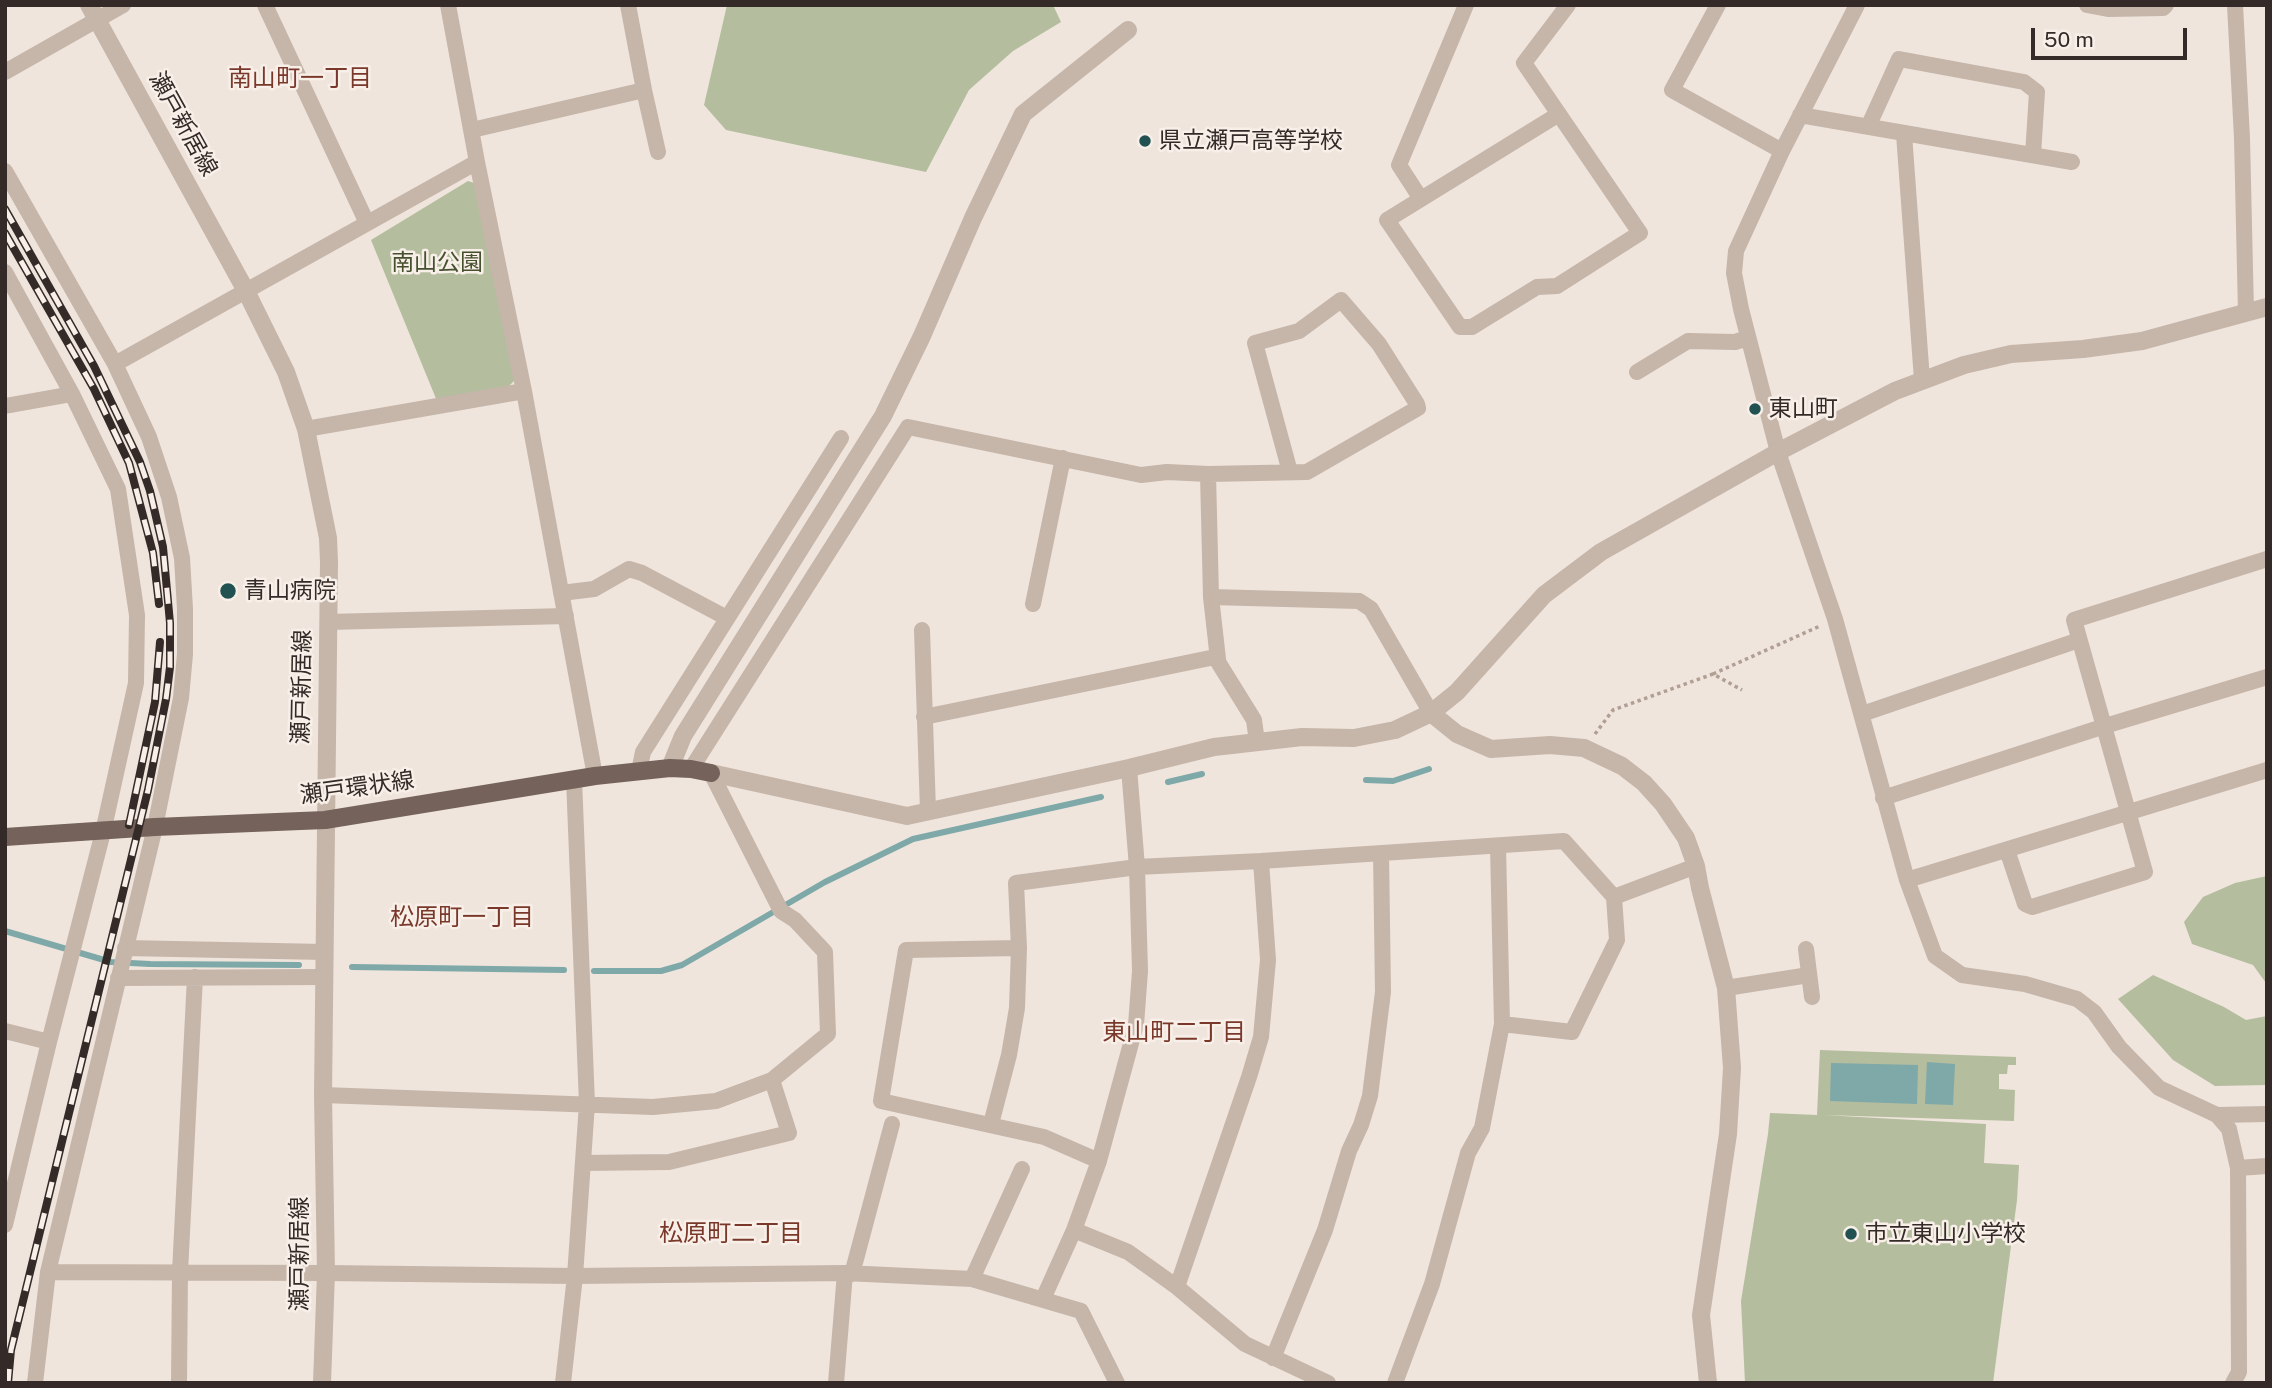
<!DOCTYPE html>
<meta charset="utf-8">
<style>
body{margin:0}
#map{position:relative;width:2272px;height:1388px;overflow:hidden;background:#efe5dc;font-family:"Public Sans",sans-serif}
canvas{display:block}
.frame{position:absolute;inset:0;border:7px solid #342b28;pointer-events:none}
.scale{position:absolute;left:2031px;top:28px;width:156px;height:32px;box-sizing:border-box;border:4px solid #342b28;border-top:0;padding-left:9px;font-size:21px;line-height:24px;white-space:nowrap;color:#342b28;-webkit-text-stroke:5px #f7efe8;paint-order:stroke}
</style>
<div id="map">
<canvas width="2272" height="1388"></canvas>
<div class="frame"></div>
<div class="scale">50 m</div>
</div>
<script>
const ctx = document.querySelector('canvas').getContext('2d');
ctx.lineJoin = 'round';
function paint(path, color) {
  ctx.fillStyle = color;
  ctx.fill(path, 'evenodd');
}
function toPath(rows) {
  const path = new Path2D();
  for (const r of rows) {
    path.moveTo(r[0], r[1]);
    for (let i = 2; i < r.length; i += 2) path.lineTo(r[i], r[i + 1]);
  }
  return path;
}
function stroke(path, color, width, dash) {
  ctx.strokeStyle = color;
  ctx.lineWidth = width;
  ctx.lineCap = dash ? 'butt' : 'round';
  ctx.setLineDash(dash || []);
  ctx.stroke(path);
}
function drawText(font, color, halo, rows, align = 'center') {
  ctx.font = font + ' "Public Sans","Noto Sans JP",sans-serif';
  ctx.lineWidth = 5;
  ctx.setLineDash([]);
  ctx.textBaseline = 'middle';
  ctx.strokeStyle = halo;
  ctx.fillStyle = color;
  for (const [text, x, y, turn = 0] of rows) {
    ctx.save();
    ctx.translate(x, y);
    ctx.rotate((+turn || 0) * Math.PI / 180);
    ctx.textAlign = isNaN(turn) ? turn : align;
    if (halo) ctx.strokeText(text, 0, 0);
    ctx.fillText(text, 0, 0);
    ctx.restore();
  }
}
const green = toPath([
 [727,5,1053,5,1061,22,1013,51,969,90,926,172,726,130,704,105],
 [468,181,474,183,515,380,507,388,437,401,371,240],
 [2267,876,2267,1085,2215,1086,2173,1060,2118,999,2153,975,2224,1007,2246,1020,2267,1016,2266,983,2253,965,2192,944,2184,922,2203,897,2235,883],
 [1820,1050,2016,1057,2016,1065,2008,1065,2007,1074,1999,1074,1999,1089,2015,1090,2014,1121,1823,1115,1986,1124,1984,1163,2019,1165,2017,1200,1993,1383,1745,1383,1741,1301,1768,1134,1770,1113,1817,1115]
]);
const water = toPath([
 [1927,1062,1955,1064,1953,1105,1925,1104],
 [1831,1063,1918,1065,1917,1104,1830,1101]
]);
const stream = toPath([
 [1366,780,1393,781,1429,769],
 [1168,782,1202,774],
 [5,931,111,962,150,964,299,965],
 [352,967,564,970],
 [594,971,661,971,682,965,825,882,913,839,1101,797]
]);
const path = toPath([
 [1713,674,1820,626],
 [1595,734,1613,710,1713,674,1742,690]
]);
const minor = toPath([
 [265,5,367,223],
 [448,5,477,162,524,391,595,776],
 [1718,5,1672,90,1782,151],
 [1857,5,1782,151,1736,251,1734,273,1741,309,1778,452,1835,619,1907,880,1935,956,1962,975,2025,984,2077,999,2094,1012,2119,1047,2159,1088,2217,1115,2229,1129,2238,1168,2239,1372,2233,1383],
 [2087,5,2108,9,2163,8,2166,5],
 [2235,5,2242,138,2246,313],
 [5,72,123,5],
 [644,90,658,152],
 [1559,114,1387,220,1460,327,1472,327,1537,287,1557,286,1640,233,1524,63,1568,5],
 [1800,115,2072,162],
 [1868,127,1899,59,2024,82,2037,92,2033,155],
 [472,130,644,90,628,5],
 [1904,134,1922,380],
 [5,171,115,364,149,437,169,497,182,558,185,609,185,654,181,698,155,827,48,1272,35,1383],
 [1421,199,1399,165,1466,5],
 [5,272,72,394,118,489,137,615,136,683,103,832,49,1042,5,1225],
 [115,364,477,162],
 [1637,372,1688,341,1735,342,1748,338],
 [5,406,72,394],
 [306,429,524,391],
 [1208,474,1211,597,1218,659,1215,657,1254,720,1257,742],
 [561,593,594,589,629,569,642,573,727,618],
 [1211,597,1359,601,1371,609,1431,713],
 [1033,604,1063,458],
 [328,622,566,616],
 [922,630,928,811],
 [1862,714,2079,640],
 [924,717,1215,657],
 [691,769,908,427,1141,475,1167,472,1208,474,1307,472,1418,408,1417,404,1379,344,1341,300,1299,331,1255,343,1290,472],
 [639,771,643,752,841,438],
 [1883,798,2105,726,2267,677],
 [2007,850,2025,904,2032,907,2145,872,2074,620,2267,559],
 [1907,880,2267,770],
 [1614,897,1696,866],
 [125,948,324,952],
 [1019,948,906,950,881,1101,1044,1137,1099,1161],
 [1806,949,1812,997],
 [118,978,324,977],
 [1726,988,1809,975],
 [5,1031,49,1042],
 [323,1095,653,1107,716,1101,772,1080,828,1034,825,952,795,920,781,911,711,773],
 [2217,1115,2267,1114],
 [991,1124,1009,1055,1017,1008,1019,948,1016,883,1137,867,1261,861,1564,841,1614,897,1617,940,1572,1032,1502,1024],
 [583,1163,669,1162,789,1133,772,1080],
 [2238,1168,2267,1166],
 [1074,1230,1128,1252,1177,1287,1245,1344,1328,1383],
 [48,1272,326,1273,575,1276,845,1273,972,1279,1081,1311,1117,1383],
 [852,1274,892,1124],
 [972,1279,1022,1169],
 [1177,1287,1249,1077,1261,1037,1268,960,1261,861],
 [1043,1299,1074,1230,1099,1161,1136,1025,1140,971,1137,867,1129,768],
 [1273,1358,1325,1230,1349,1151,1361,1125,1370,1096,1383,992,1381,853],
 [179,1383,180,1272,195,977],
 [563,1383,575,1276,587,1104,574,779],
 [836,1383,845,1273],
 [1395,1383,1432,1284,1468,1153,1482,1128,1502,1024,1498,846]
]);
const tertiary = toPath([
 [89,5,246,291,286,372,306,429,328,538,329,562,323,1095,326,1273,322,1383],
 [1431,713,1457,734,1491,749,1550,745,1584,748,1622,766,1644,783,1663,804,1686,838,1696,866,1700,888,1726,988,1732,1068,1728,1134,1701,1315,1708,1383],
 [670,768,683,736,883,416,922,336,973,218,1023,114,1128,30],
 [711,773,907,816,1129,768,1214,747,1302,737,1354,738,1395,730,1431,713,1457,692,1544,595,1601,552,1778,452,1895,391,1964,365,2011,354,2083,349,2142,341,2267,307]
]);
const primary = toPath([
 [5,837,155,827,325,820,595,776,670,768,691,769,711,773]
]);
const rail = toPath([
 [5,209,94,366,140,462,150,491,163,547,170,623,170,667,166,699,148,790,11,1350,8,1383],
 [5,233,94,389,129,463,153,553,159,604],
 [129,825,155,702,160,642]
]);
const markers = [
 [1145,141,7,"#225151"],
 [1755,409,7,"#225151"],
 [228,591,9,"#225151"],
 [1851,1234,7,"#225151"]
];
const streetNames = [
 ["瀬戸新居線",183,124,61],
 ["瀬戸新居線",302,687,-89],
 ["瀬戸環状線",357,788,-8],
 ["瀬戸新居線",300,1254,-90]
];
const poiNames = [
 ["県立瀬戸高等学校",1159,141],
 ["東山町",1769,409],
 ["青山病院",244,591],
 ["市立東山小学校",1865,1234]
];
const parkNames = [
 ["南山公園",437,263]
];
const neighbourhoodNames = [
 ["南山町一丁目",300,79],
 ["松原町一丁目",462,918],
 ["東山町二丁目",1174,1033],
 ["松原町二丁目",731,1234]
];
paint(green, '#b4bd9e');
paint(water, '#7ea9a8');
stroke(stream, '#7ea9a8', 6);
stroke(path, '#b19f94', 3.5, [3.5, 3.5]);
stroke(minor, '#c6b5a9', 16);
stroke(tertiary, '#c6b5a9', 18);
stroke(primary, '#74625b', 18);
stroke(rail, '#342b28', 8);
stroke(rail, '#f7efe8', 5, [16]);
for (const [x, y, r, color] of markers) {
  const dot = new Path2D();
  dot.arc(x, y, r, 0, 2 * Math.PI);
  ctx.fillStyle = color;
  ctx.fill(dot);
  stroke(dot, '#f7efe8', 2.5);
}
drawText('23px', '#342b28', '#f7efe8', streetNames);
drawText('23px', '#342b28', '#f7efe8', poiNames, 'left');
drawText('23px', '#45502f', '#f7efe8', parkNames);
drawText('24px', '#7a382a', '#f7efe8', neighbourhoodNames);
</script>
